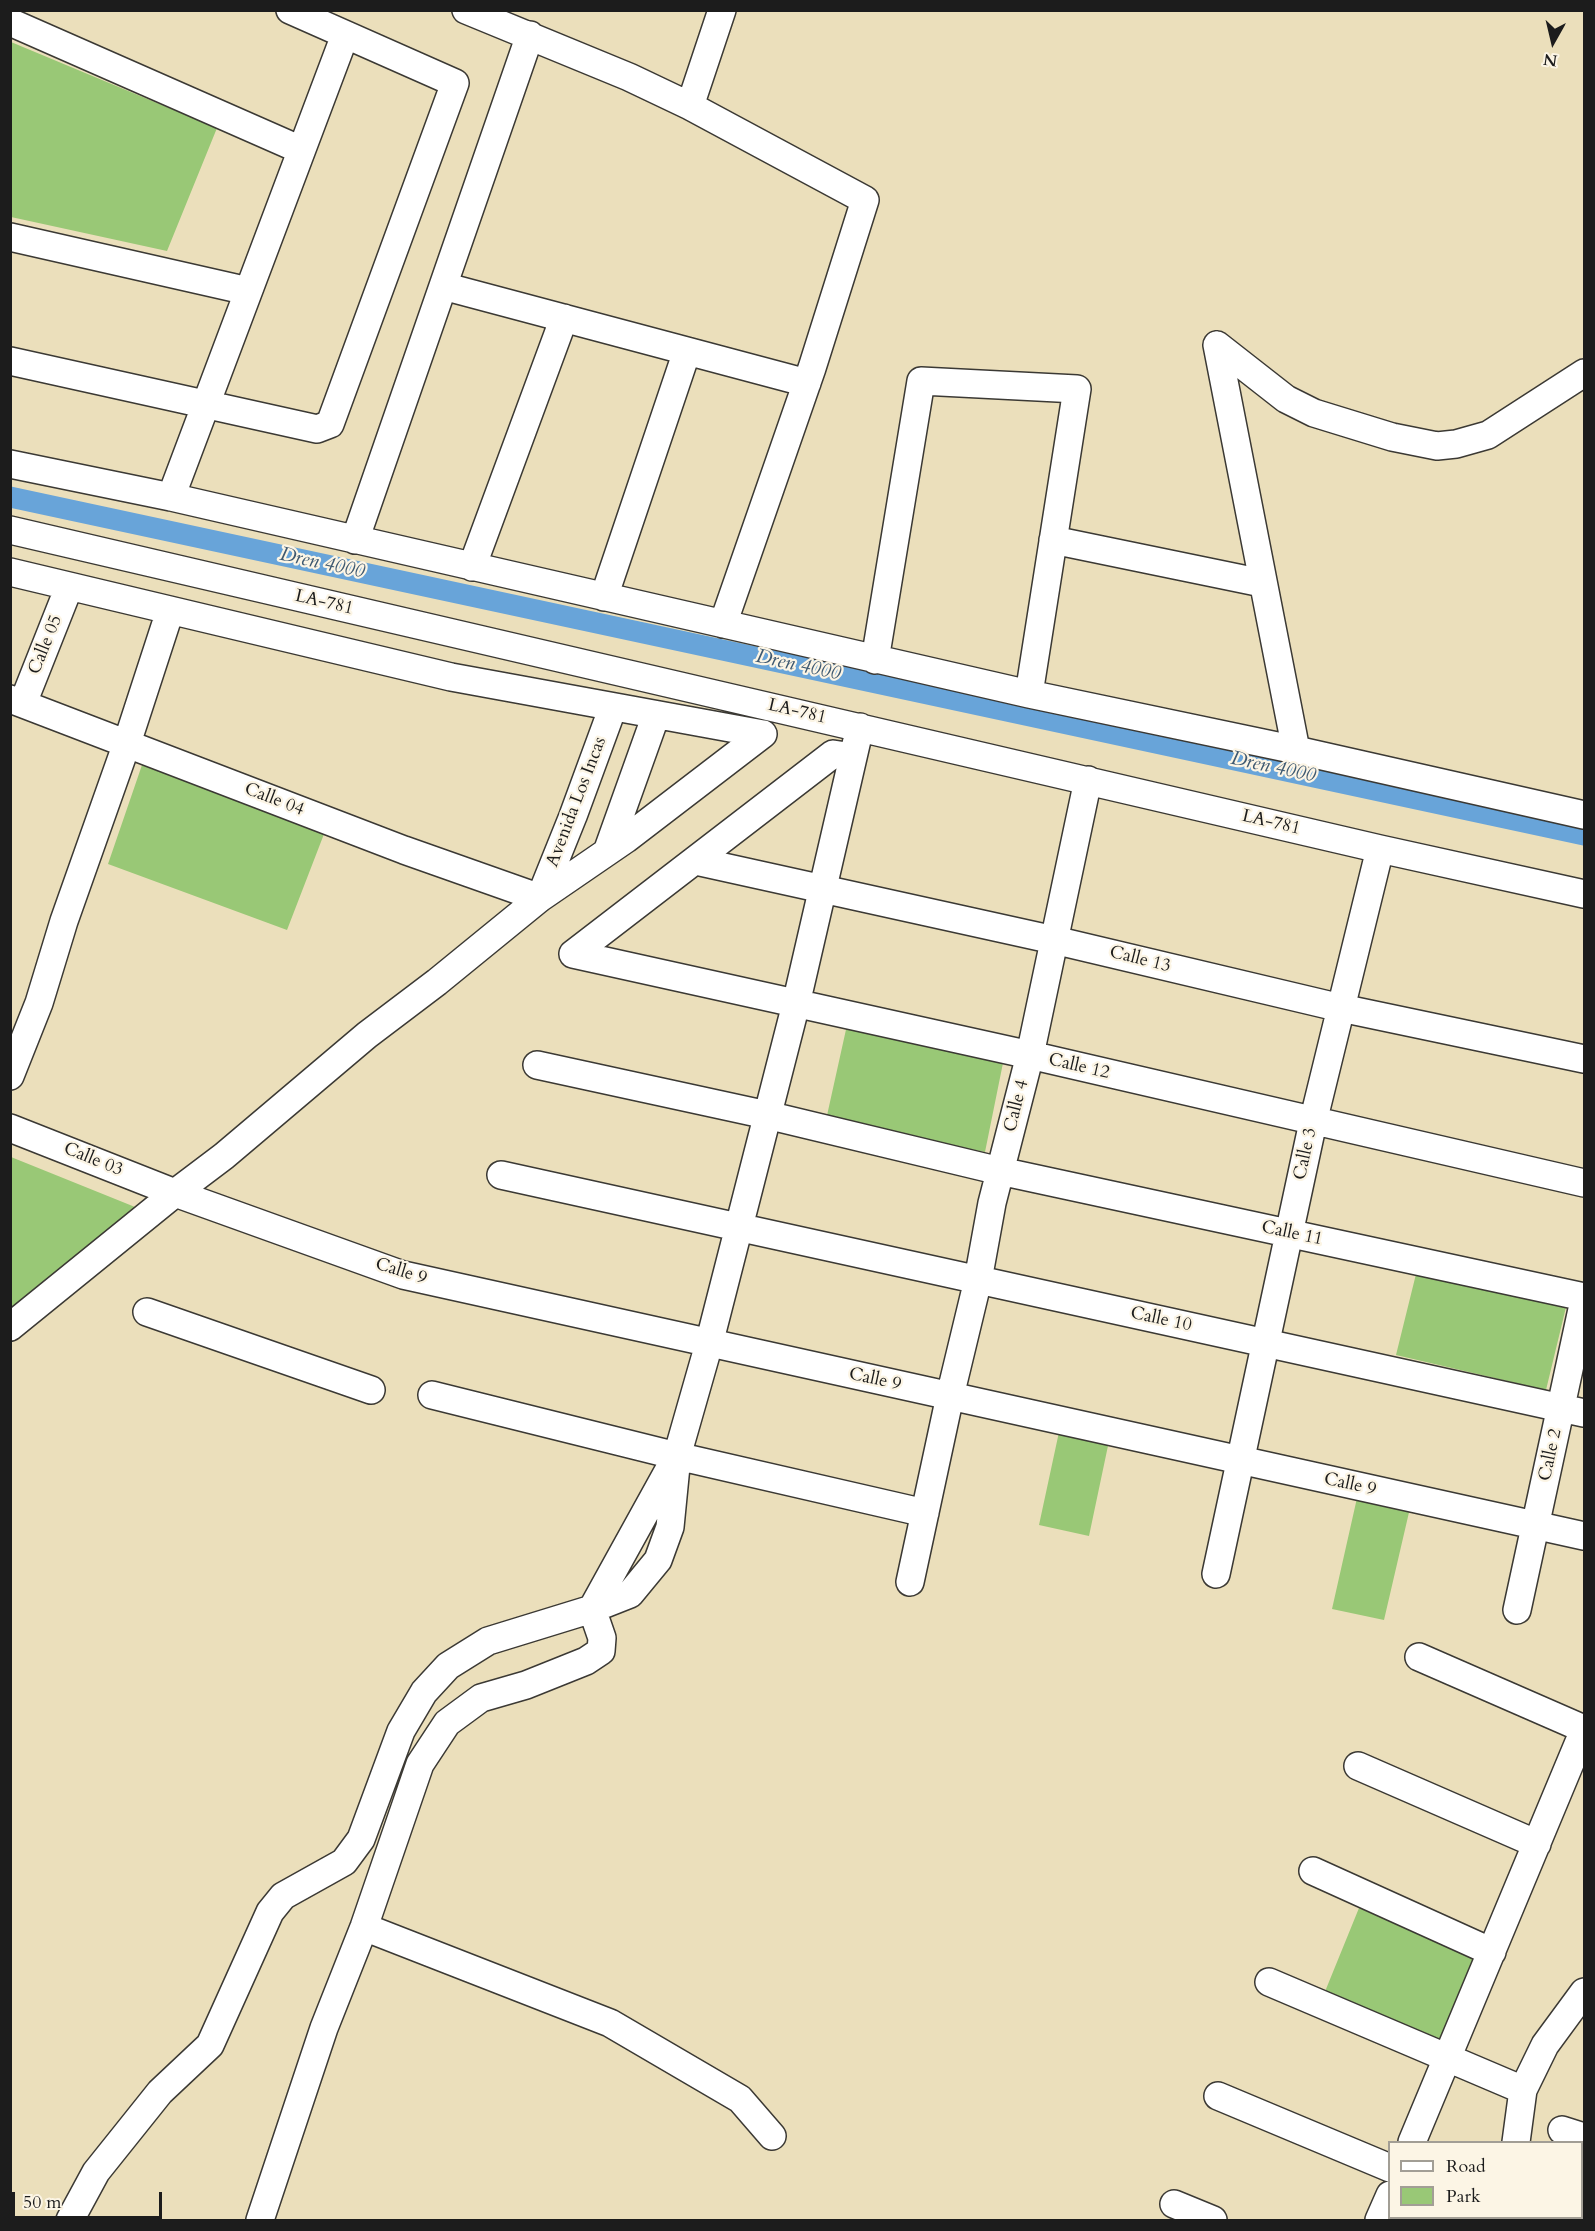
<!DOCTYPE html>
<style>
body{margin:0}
#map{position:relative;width:1595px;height:2231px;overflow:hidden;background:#ebdfbb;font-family:Cardo,serif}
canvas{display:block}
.frame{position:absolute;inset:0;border:12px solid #1c1c1c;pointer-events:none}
.legend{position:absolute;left:1388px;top:2141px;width:195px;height:78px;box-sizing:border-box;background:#fcf5e5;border:2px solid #a29e95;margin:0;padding:8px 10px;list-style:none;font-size:18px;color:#1c1c1c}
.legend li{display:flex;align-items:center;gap:12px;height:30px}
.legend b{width:30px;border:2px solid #a29e95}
.north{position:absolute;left:1523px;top:12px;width:60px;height:60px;-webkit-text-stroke:4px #fcf5e5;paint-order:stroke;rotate:188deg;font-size:16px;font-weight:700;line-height:24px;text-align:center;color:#1c1c1c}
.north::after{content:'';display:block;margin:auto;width:21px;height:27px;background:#1c1c1c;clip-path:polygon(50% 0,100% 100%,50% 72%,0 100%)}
.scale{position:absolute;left:12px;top:2192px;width:150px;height:27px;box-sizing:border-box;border:3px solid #1c1c1c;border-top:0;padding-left:8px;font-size:18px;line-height:21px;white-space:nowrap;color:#1c1c1c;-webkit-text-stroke:4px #fcf5e5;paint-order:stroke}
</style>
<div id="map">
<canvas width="1595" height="2231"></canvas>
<div class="frame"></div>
<ul class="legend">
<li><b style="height:8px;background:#fff"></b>Road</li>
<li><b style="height:16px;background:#99c876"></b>Park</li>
</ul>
<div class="north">N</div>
<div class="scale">50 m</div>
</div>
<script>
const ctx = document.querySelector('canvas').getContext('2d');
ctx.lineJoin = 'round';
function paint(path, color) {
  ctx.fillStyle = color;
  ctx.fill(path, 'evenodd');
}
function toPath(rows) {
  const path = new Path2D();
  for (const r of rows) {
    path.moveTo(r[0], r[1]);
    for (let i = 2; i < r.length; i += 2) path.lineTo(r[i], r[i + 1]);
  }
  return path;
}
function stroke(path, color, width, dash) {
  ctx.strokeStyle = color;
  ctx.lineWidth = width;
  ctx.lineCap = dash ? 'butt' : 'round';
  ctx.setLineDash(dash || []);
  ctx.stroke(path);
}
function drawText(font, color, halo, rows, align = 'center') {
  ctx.font = font + ' Cardo,serif';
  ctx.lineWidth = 4.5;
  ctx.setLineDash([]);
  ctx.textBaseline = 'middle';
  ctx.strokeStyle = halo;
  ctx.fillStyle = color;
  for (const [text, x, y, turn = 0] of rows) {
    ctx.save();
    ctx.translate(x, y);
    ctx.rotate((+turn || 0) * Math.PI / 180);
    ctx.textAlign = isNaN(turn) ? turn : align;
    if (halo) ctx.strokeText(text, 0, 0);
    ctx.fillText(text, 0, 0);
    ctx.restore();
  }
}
const green = toPath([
 [11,42,217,128,167,251,11,217],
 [142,765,324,834,287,930,108,864],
 [847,1025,1004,1058,985,1152,826,1120],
 [11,1157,140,1209,11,1308],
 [1417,1270,1567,1303,1546,1390,1396,1355],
 [1059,1432,1109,1441,1089,1536,1039,1525],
 [1357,1498,1410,1508,1384,1620,1332,1609],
 [1359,1908,1478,1958,1439,2043,1324,1994]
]);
const canal = toPath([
 [10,497,1584,835]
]);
const minor = toPath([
 [466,10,629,77,690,106,865,200,812,368,723,624],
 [10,22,301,150],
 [690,106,722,10],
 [10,237,248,291],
 [443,286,807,383],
 [1217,345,1286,399,1314,413,1392,437,1437,446,1456,444,1488,435,1584,373],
 [1217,345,1296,750],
 [10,361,317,429,330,424,455,83,290,10],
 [10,464,171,497,1029,694,1296,750,1584,815],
 [171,497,345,35],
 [10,530,1380,849,1584,894],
 [355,540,530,35],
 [1053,540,1262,583],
 [472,567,564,318],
 [10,572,451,677,763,734],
 [604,597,687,351],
 [875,660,921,381,1077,389,1029,694],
 [10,699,404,850,540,898,573,816,613,707],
 [23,703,69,587],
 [607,852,656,715],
 [696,861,1054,940,1341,1008,1584,1059],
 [573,954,1030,1055,1584,1183],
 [573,954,833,754,853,757],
 [537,1065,767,1115,1000,1171,1584,1297],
 [10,1076,39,1003,64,921,127,743,170,611],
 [10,1128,175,1193,403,1275,1584,1536],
 [501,1175,1584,1413],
 [147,1312,371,1390],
 [10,1327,175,1193,224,1156,367,1035,437,982,540,898,626,839,763,734],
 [432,1395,677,1456,925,1513],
 [1216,1574,1313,1122,1380,849],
 [910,1582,950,1396,978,1280,992,1203,1030,1055,1088,780],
 [1517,1610,1584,1300],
 [1419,1657,1584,1729],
 [1358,1766,1537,1844],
 [1313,1871,1492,1952],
 [364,1927,610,2023,740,2099,772,2136],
 [1269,1982,1523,2090],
 [1218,2096,1390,2168],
 [1562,2130,1584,2137],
 [1412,2142,1584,1730],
 [1516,2142,1523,2090,1545,2045,1584,1992],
 [1174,2204,1213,2220],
 [70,2220,96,2172,160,2092,210,2045,270,1912,283,1896,344,1862,361,1839,401,1731,424,1692,448,1666,488,1641,592,1609,630,1594,658,1560,670,1527,677,1456,709,1344,796,1004,860,727],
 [260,2220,324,2028,364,1927,420,1764,447,1723,481,1698,526,1685,586,1661,601,1651,602,1638,592,1609,671,1466],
 [1379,2220,1390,2195],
 [1505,2220,1506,2218]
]);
const streetNames = [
 ["LA-781",324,603,13],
 ["Calle 05",46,645,-68],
 ["LA-781",797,712,13],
 ["Calle 04",274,800,21],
 ["Avenida Los Incas",577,802,-69],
 ["LA-781",1271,823,13],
 ["Calle 13",1140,960,14],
 ["Calle 12",1079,1067,13],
 ["Calle 4",1017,1106,-76],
 ["Calle 3",1306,1154,-78],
 ["Calle 03",93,1160,22],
 ["Calle 11",1292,1234,12],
 ["Calle 9",401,1272,17],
 ["Calle 10",1161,1320,12],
 ["Calle 9",875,1380,12],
 ["Calle 2",1551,1455,-78],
 ["Calle 9",1350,1485,12]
];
const waterNames = [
 ["Dren 4000",322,564,12],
 ["Dren 4000",798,666,12],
 ["Dren 4000",1273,768,12]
];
paint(green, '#99c876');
stroke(canal, '#68a4d9', 21);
stroke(minor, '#3b3934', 30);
stroke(minor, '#fff', 27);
drawText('18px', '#1c1c1c', '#fcf5e5', streetNames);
drawText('italic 20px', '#3e5971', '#fcf5e5', waterNames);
</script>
